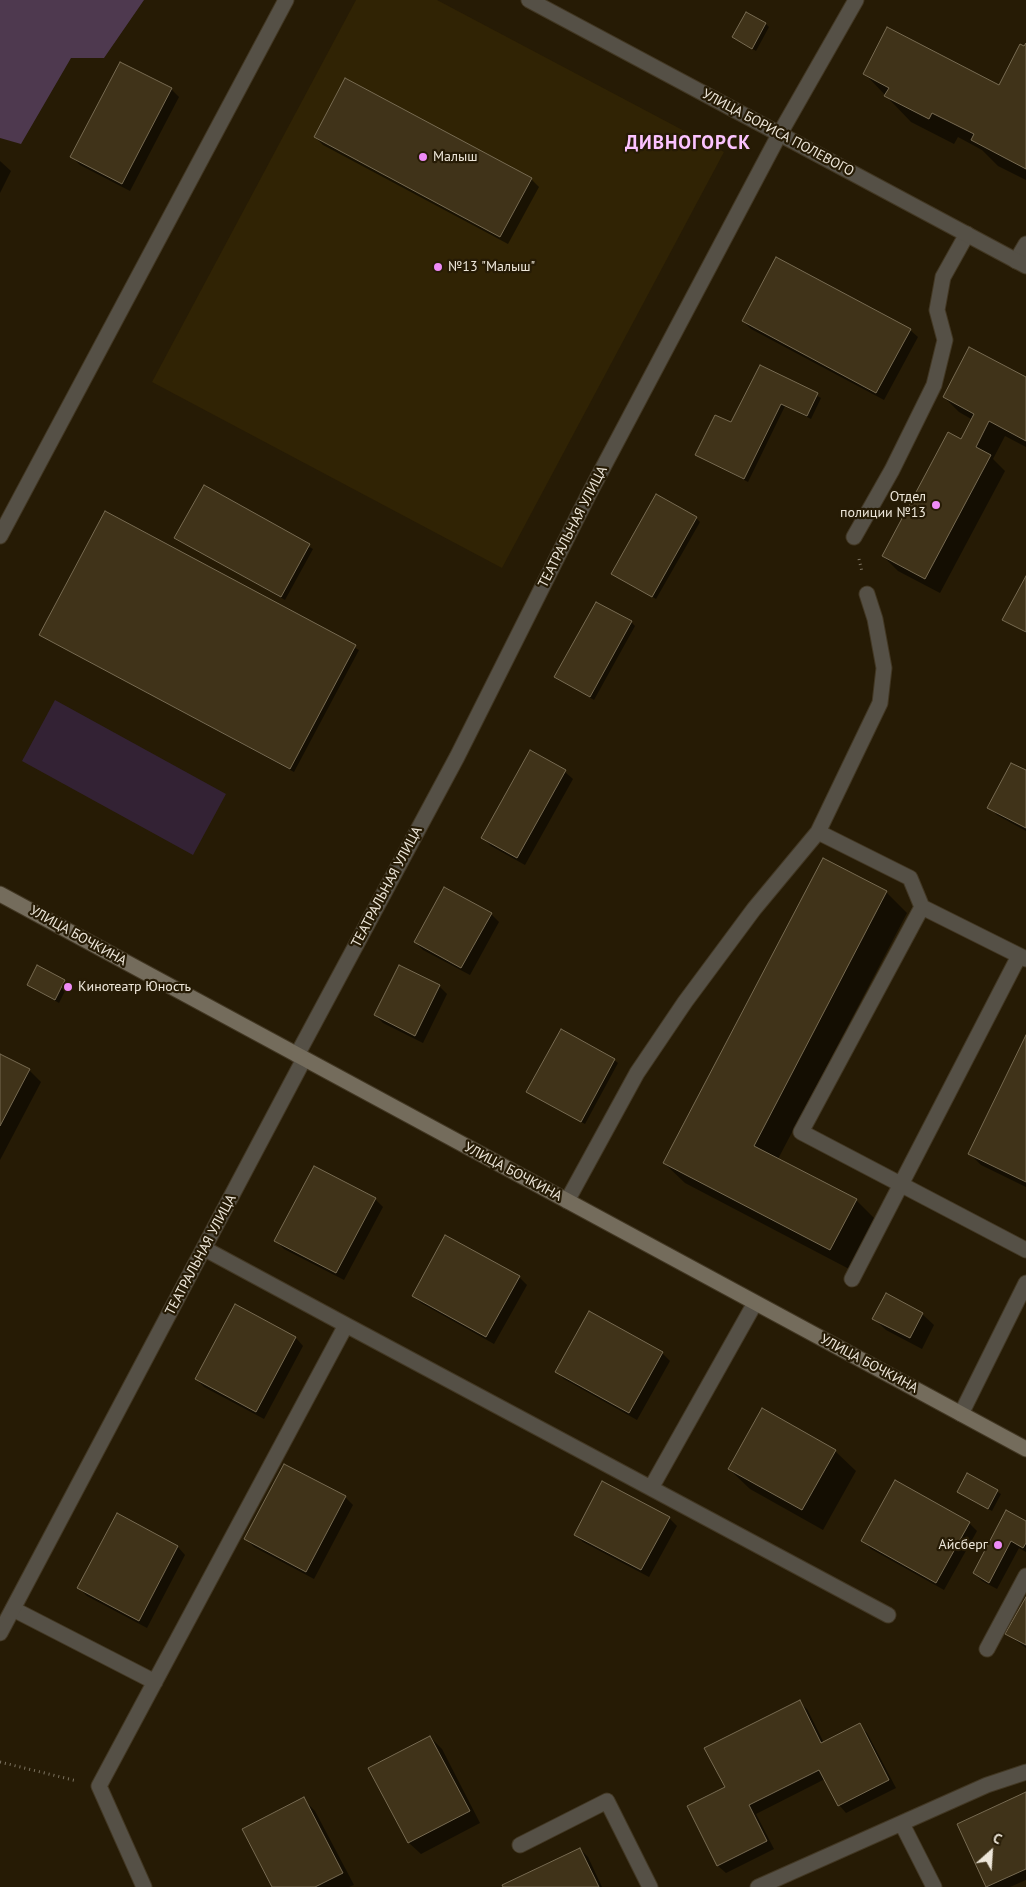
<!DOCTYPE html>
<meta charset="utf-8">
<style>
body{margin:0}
#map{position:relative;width:1026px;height:1887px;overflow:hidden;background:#261b05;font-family:"PT Sans",sans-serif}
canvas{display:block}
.north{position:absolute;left:966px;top:1827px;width:50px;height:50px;-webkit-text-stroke:4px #261b05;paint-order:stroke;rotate:26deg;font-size:14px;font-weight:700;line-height:20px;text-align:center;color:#ede6d9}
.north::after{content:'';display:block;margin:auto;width:18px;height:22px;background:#ede6d9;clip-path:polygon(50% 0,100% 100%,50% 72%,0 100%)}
</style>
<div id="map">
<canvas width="1026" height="1887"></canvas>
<div class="north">С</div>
</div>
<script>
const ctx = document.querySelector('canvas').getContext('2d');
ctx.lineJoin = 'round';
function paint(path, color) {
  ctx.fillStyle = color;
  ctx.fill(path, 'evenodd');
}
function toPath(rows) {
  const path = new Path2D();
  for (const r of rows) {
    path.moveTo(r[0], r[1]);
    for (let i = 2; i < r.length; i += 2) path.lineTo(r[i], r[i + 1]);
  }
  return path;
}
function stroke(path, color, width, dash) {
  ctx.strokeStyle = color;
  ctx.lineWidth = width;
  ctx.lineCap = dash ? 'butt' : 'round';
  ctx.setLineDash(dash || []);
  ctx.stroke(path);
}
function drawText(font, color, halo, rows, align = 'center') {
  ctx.font = font + ' "PT Sans",sans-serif';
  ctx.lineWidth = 4.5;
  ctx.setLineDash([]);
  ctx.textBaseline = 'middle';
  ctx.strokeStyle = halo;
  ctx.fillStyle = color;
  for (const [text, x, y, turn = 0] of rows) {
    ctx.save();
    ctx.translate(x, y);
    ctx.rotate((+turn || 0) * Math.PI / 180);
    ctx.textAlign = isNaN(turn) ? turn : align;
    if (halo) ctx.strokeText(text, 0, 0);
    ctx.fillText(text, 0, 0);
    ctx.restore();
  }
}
const built = toPath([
 [356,0,437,0,724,152,502,568,152,382]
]);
const green = toPath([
 [55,700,226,794,193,855,22,761]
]);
const forest = toPath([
 [0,0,144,0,104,58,71,58,21,144,0,138]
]);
const shadow = toPath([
 [766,24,769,27,756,51,733,37],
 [1026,46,1026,180,998,166,982,150,958,137,954,144,911,122,865,74,1000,86],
 [171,89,179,97,130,191,80,165,72,157],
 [315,137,531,179,539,187,508,244,323,145],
 [0,161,11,171,0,193],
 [743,321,910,330,918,337,884,400,751,329],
 [760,366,821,398,811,419,785,406,748,482,697,455,732,424],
 [1026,378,1026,447,1005,436,993,459,1005,471,940,593,898,571,883,556,962,441,973,420,959,412,944,397],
 [204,487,313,549,285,600,176,538],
 [105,513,359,650,294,772,40,635],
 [696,518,700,522,656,599,613,574],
 [1026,579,1026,633,1004,619],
 [631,622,635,626,594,700,556,677],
 [565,772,573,779,525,865,491,846,483,838],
 [1026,772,1026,831,997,815,989,807],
 [886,892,907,913,778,1159,856,1200,877,1221,851,1270,685,1183,664,1163],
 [491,914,499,922,470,975,423,950,415,942],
 [38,967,68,985,59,1003,28,985],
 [439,986,447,994,423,1043,383,1023,375,1015],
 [1026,1038,1026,1187,981,1165,969,1153],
 [0,1055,29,1070,41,1082,0,1160],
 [614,1060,618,1063,585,1124,532,1095],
 [315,1168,375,1199,383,1207,344,1280,284,1249,276,1241],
 [519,1277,527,1285,494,1344,421,1303,413,1295],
 [235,1306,296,1338,303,1346,264,1419,204,1387,196,1379],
 [589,1313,662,1353,670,1361,637,1420,564,1379,556,1371],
 [922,1314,934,1325,922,1349,886,1330,874,1319],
 [835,1451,856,1471,823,1530,750,1489,729,1469],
 [285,1466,345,1497,353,1505,314,1579,254,1547,246,1539],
 [968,1475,1001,1494,992,1511,958,1491],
 [118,1515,178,1547,185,1555,147,1628,87,1596,79,1588],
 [669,1518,677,1526,649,1577,583,1542,575,1535],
 [1026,1522,1026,1552,1019,1548,997,1589,982,1581,974,1573],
 [969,1523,977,1531,944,1590,871,1549,863,1541],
 [1026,1599,1026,1648,1007,1634],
 [799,1702,807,1709,824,1743,859,1725,867,1733,896,1788,846,1813,839,1805,825,1779,756,1814,774,1849,726,1873,718,1866,689,1807,726,1788],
 [430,1737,442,1749,480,1823,421,1854,409,1843,370,1769],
 [1026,1794,1026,1880,1010,1887,987,1887],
 [303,1799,315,1811,354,1885,349,1887,273,1887],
 [580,1849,588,1857,602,1887,504,1887]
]);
const building = toPath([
 [746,12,766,23,752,49,732,37,746,12],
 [887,27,999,85,1020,44,1024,46,1026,43,1026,169,971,140,974,134,932,113,929,119,884,96,889,88,863,74,887,27],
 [120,62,172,88,122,184,70,157,120,62],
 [345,78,532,178,500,237,314,137,345,78],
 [776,257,911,329,876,393,742,321,776,257],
 [969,347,1026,377,1026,441,989,421,976,447,991,455,925,579,882,556,948,432,961,439,974,414,943,397,969,347],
 [760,365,818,393,807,416,781,404,744,479,695,455,715,415,731,422,760,365],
 [204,485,310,544,281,597,174,538,204,485],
 [656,494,697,517,652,597,611,574,656,494],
 [105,511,356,645,290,769,39,635,105,511],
 [1026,576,1026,632,1002,620,1026,576],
 [596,602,632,621,590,697,554,677,596,602],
 [530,750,566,770,517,858,481,838,530,750],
 [1011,763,1026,770,1026,828,987,808,1011,763],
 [823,858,887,891,754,1146,857,1199,830,1250,663,1163,823,858],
 [444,887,492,913,461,968,414,942,444,887],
 [37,965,65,980,55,1000,27,985,37,965],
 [399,965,440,985,415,1036,374,1015,399,965],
 [561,1029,615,1059,581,1122,526,1092,561,1029],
 [1026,1035,1026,1182,968,1154,1026,1035],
 [0,1054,30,1069,0,1126,0,1054],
 [314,1166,376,1198,336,1273,274,1241,314,1166],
 [445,1235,520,1276,486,1337,412,1296,445,1235],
 [886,1293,923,1313,910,1338,872,1319,886,1293],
 [235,1304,296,1337,256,1412,195,1379,235,1304],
 [589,1311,663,1352,629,1413,555,1372,589,1311],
 [762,1408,836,1450,802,1510,728,1469,762,1408],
 [284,1464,346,1496,306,1572,244,1539,284,1464],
 [967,1473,998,1490,988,1509,957,1492,967,1473],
 [895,1480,970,1522,936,1583,861,1541,895,1480],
 [602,1481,670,1517,641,1570,574,1535,602,1481],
 [1006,1510,1026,1521,1026,1543,1023,1548,1011,1541,989,1583,973,1573,1006,1510],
 [117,1513,178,1546,139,1621,77,1588,117,1513],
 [1026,1597,1026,1645,1005,1634,1026,1597],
 [800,1700,821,1743,860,1723,889,1780,838,1806,819,1770,749,1805,767,1841,717,1866,687,1806,725,1787,704,1748,800,1700],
 [430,1736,470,1811,408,1843,368,1768,430,1736],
 [1026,1792,1026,1869,986,1887,957,1824,1026,1792],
 [304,1797,343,1873,315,1887,272,1887,242,1829,304,1797],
 [580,1848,599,1887,503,1887,502,1885,580,1848]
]);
const path = toPath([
 [859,559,862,572],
 [0,1762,77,1781]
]);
const service = toPath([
 [779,135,856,0],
 [1016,261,1026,244],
 [854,537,892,470,934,385,945,340,937,310,943,277,967,234],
 [818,832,880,703,884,668,875,619,867,594],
 [1026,959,922,907,801,1132,1026,1250],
 [567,1201,637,1073,685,1002,754,909,818,832,910,878,922,907],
 [852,1279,1019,956],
 [346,1325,888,1615],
 [961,1414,1026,1283],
 [651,1488,755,1303],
 [13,1609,155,1682],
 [987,1649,1026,1576],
 [902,1824,934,1887],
 [520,1845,607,1801,650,1887],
 [144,1887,99,1786,346,1325,205,1249],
 [758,1887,987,1785,1026,1772]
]);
const minor = toPath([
 [0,536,286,0],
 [0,1633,304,1059,297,1055,457,757,589,494,779,135]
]);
const tertiary = toPath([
 [529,0,1026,266]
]);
const secondary = toPath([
 [0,894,1026,1449]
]);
const markers = [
 [423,157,5,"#ef8bf6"],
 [438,267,5,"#ef8bf6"],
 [936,505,5,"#ef8bf6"],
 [68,987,5,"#ef8bf6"],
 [998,1545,5,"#ef8bf6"]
];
const streetNames = [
 ["УЛИЦА БОРИСА ПОЛЕВОГО",778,133,28],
 ["ТЕАТРАЛЬНАЯ УЛИЦА",573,527,-63],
 ["ТЕАТРАЛЬНАЯ УЛИЦА",387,887,-62],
 ["УЛИЦА БОЧКИНА",78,936,29],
 ["УЛИЦА БОЧКИНА",513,1172,28],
 ["ТЕАТРАЛЬНАЯ УЛИЦА",201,1255,-62],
 ["УЛИЦА БОЧКИНА",869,1364,28]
];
const poiNames = [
 ["Малыш",433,157],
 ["№13 \"Малыш\"",448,267],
 ["Отдел",926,497,"right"],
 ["полиции №13",926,513,"right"],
 ["Кинотеатр Юность",78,987],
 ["Айсберг",988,1545,"right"]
];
const districtNames = [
 ["ДИВНОГОРСК",688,144]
];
paint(built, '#302304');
paint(green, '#332234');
paint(forest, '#4e394f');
paint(shadow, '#0007');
paint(building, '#403319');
stroke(building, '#776b52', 1);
stroke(service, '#423723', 17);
stroke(minor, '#423723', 17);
stroke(tertiary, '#423723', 17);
stroke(secondary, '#423723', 17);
stroke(path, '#7d7462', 3, [1, 4]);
stroke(service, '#555046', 15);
stroke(minor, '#555046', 15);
stroke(tertiary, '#555046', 15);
stroke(secondary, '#746c5c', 15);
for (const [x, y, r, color] of markers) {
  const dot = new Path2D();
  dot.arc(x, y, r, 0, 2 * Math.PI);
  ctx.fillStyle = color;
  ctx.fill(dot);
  stroke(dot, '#261b05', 2);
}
drawText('14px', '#ede6d9', '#261b05', streetNames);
drawText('14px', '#ede6d9', '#261b05', poiNames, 'left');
ctx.letterSpacing = '1px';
drawText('bold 19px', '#fbc3ff', '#261b05', districtNames);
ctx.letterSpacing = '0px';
</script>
